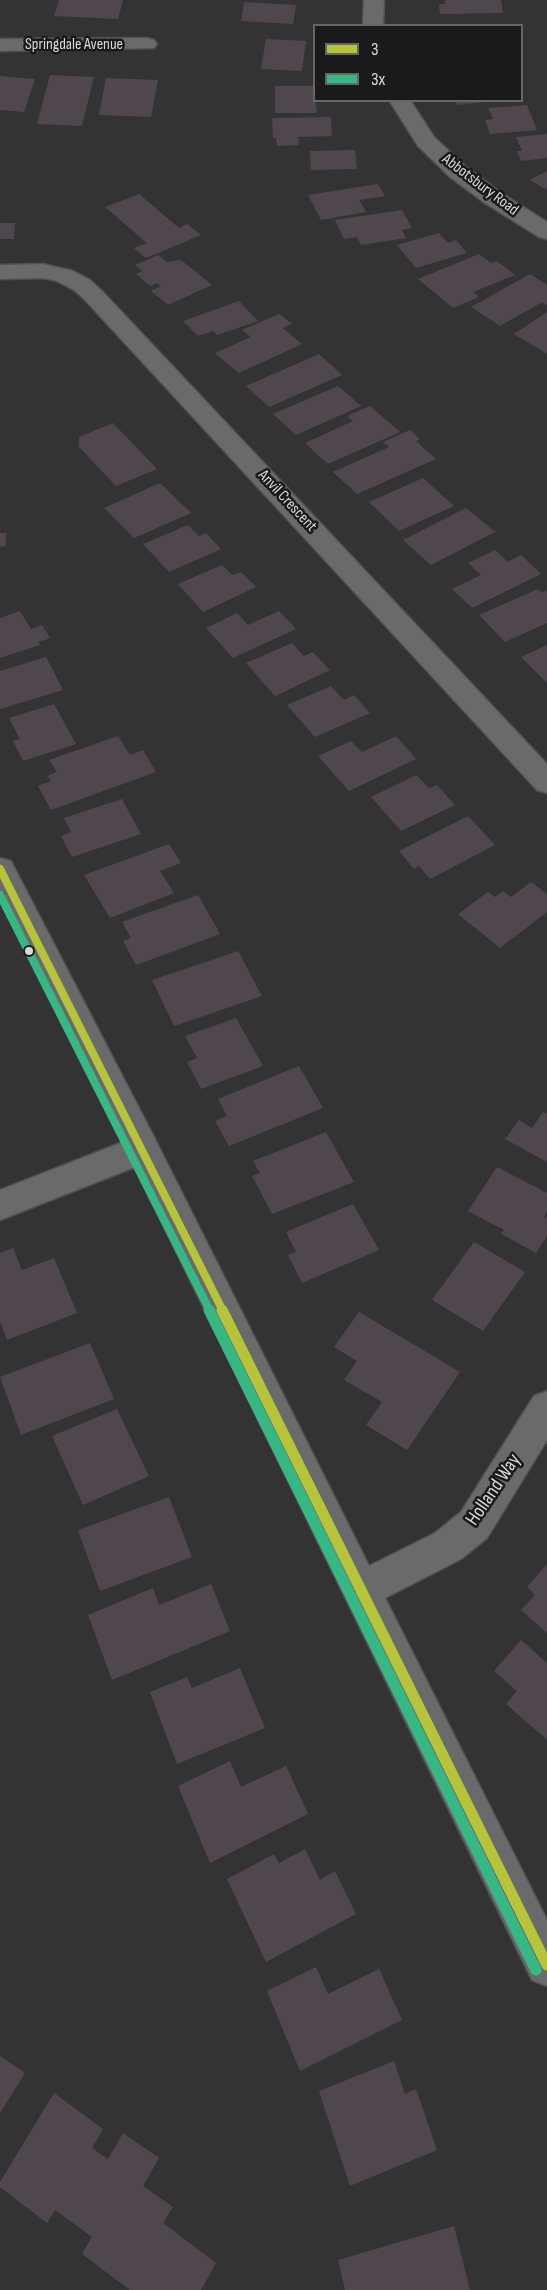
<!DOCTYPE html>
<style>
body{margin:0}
#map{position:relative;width:547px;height:2290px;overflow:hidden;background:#343334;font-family:"Sofia Sans Condensed",sans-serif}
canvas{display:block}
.legend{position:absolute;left:313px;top:24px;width:210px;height:78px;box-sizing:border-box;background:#1b1a1b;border:2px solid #676667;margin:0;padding:8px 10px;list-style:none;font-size:18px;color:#d9d7d8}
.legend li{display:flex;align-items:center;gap:12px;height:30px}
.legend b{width:30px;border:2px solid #676667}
</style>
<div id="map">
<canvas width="547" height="2290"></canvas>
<ul class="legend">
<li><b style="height:8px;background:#b7c43b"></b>3</li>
<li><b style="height:8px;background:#36b885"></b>3x</li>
</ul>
</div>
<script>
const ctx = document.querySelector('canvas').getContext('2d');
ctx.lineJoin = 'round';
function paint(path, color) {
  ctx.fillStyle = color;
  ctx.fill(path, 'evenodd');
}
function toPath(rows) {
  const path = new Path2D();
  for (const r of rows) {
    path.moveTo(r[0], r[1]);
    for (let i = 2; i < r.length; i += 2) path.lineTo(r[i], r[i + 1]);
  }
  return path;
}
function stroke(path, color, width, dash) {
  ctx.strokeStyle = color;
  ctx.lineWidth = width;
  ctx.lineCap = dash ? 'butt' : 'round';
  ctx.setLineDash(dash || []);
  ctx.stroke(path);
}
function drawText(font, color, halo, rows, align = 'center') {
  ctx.font = font + ' "Sofia Sans Condensed",sans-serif';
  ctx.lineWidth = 5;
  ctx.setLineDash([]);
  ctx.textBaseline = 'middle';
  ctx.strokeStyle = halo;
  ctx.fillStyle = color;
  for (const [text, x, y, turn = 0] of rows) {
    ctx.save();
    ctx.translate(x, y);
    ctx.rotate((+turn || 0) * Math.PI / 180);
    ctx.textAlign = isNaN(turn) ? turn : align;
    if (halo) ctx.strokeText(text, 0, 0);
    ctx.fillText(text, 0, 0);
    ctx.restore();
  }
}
const building = toPath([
 [59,0,123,0,118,19,54,16],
 [445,0,501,0,503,13,440,14,439,4,445,4],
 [244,2,296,5,293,24,241,21],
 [266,39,306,41,302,71,261,69],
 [50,75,94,77,82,126,37,124],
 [0,76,35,79,24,112,0,110],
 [106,78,158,80,151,117,99,115],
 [275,86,314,86,317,113,275,113],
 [455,100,486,100,486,102,457,105],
 [527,105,537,130,490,134,485,120,493,119,488,108],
 [331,117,332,136,298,137,299,145,277,146,276,138,273,138,272,118],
 [547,134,547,158,521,161,517,151,522,151,516,137],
 [355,150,357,169,311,170,310,151],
 [547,171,547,188,545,189,530,180],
 [378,184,385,196,359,200,366,212,321,220,308,195],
 [139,194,179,228,187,224,201,235,146,258,134,248,147,243,105,207],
 [402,210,412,228,402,230,406,238,361,245,357,237,344,239,335,220],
 [0,223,15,223,14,239,0,239],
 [439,233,448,243,456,240,467,253,416,268,397,245],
 [479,254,491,263,497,261,515,275,473,292,479,297,453,308,418,279],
 [158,255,167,262,181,260,212,285,168,305,151,291,161,286,157,283,150,286,136,274,142,271,135,265],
 [530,274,547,285,547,306,542,302,500,326,471,307],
 [239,301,258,321,217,335,213,331,198,336,183,321],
 [547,312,547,354,514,334],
 [279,314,292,324,283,328,302,344,239,373,215,353,251,337,242,330],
 [319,354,342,375,269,407,246,386],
 [338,386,361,406,296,435,273,414],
 [370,406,400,432,328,464,305,443,353,421,347,416],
 [113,423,157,469,116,486,79,447,79,437],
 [410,430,420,439,416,441,436,459,357,494,333,472,389,447,383,442],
 [423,478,454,506,399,531,369,502],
 [160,483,191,513,134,538,104,508],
 [466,508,495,532,431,565,403,540],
 [188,525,199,536,206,533,221,549,169,572,143,544],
 [0,533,6,533,6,546,0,547],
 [495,550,508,562,521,555,541,574,472,608,452,589,481,575,468,563],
 [222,565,232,575,241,572,256,587,203,612,178,584],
 [538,589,542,593,547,590,547,623,505,642,479,615],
 [20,611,31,629,42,625,50,638,38,642,40,645,0,658,0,618],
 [279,611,296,629,233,658,206,628,237,613,248,625],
 [292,643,304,656,313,652,330,670,275,696,246,663],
 [547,645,547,683,521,657],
 [46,657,63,690,0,709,0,671],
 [331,686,344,700,354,695,370,713,315,737,287,705],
 [54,704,76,744,23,761,13,741,20,739,9,718],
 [118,736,130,755,143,750,156,772,51,810,38,786,51,781,47,776,57,772,49,760],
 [396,736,416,759,349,791,318,756,351,741,362,752],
 [416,775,429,788,437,785,455,805,401,831,371,797],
 [122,799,141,834,72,857,61,836,71,832,64,818],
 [468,816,495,845,430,879,419,866,414,869,399,851],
 [169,844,181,863,160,871,174,893,110,918,84,875],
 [531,882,547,894,547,912,500,948,458,914,488,892,495,897,503,891,511,897],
 [198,895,220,934,136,965,123,941,131,938,122,922],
 [238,951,262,996,174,1026,152,980],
 [236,1018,263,1066,201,1089,187,1062,197,1058,185,1036],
 [299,1066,323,1108,229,1146,215,1121,227,1116,218,1099],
 [543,1112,547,1114,547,1162,505,1139,519,1120,532,1128],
 [326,1132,354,1182,272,1214,252,1176,260,1173,253,1161],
 [497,1167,547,1193,547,1212,544,1217,547,1218,547,1236,536,1253,501,1234,504,1230,468,1211],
 [353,1204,379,1250,302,1283,288,1255,296,1252,286,1232],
 [474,1242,525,1272,483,1331,432,1300],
 [13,1248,22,1270,54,1258,77,1313,7,1340,0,1321,0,1253],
 [359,1312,460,1372,407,1450,366,1425,382,1402,344,1380,357,1361,334,1347],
 [90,1343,114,1399,21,1435,0,1377],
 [117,1409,149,1476,83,1505,52,1436],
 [169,1497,192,1557,100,1591,78,1530],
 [547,1564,547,1633,521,1610,535,1595,527,1587],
 [211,1584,230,1631,112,1680,88,1615,153,1588,159,1605],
 [521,1640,547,1663,547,1740,506,1704,517,1691,494,1671],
 [240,1668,265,1728,177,1764,150,1692,187,1677,192,1688],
 [230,1761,241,1787,286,1766,308,1814,210,1863,178,1786],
 [305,1849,320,1880,335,1871,356,1914,266,1962,227,1879,274,1854,279,1863],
 [316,1967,328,1994,379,1969,402,2020,300,2071,267,1991],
 [0,2056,25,2073,0,2113],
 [394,2061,405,2094,416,2089,437,2150,350,2186,319,2091],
 [54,2093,103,2129,92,2148,108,2159,123,2133,159,2158,143,2186,173,2207,163,2223,216,2263,201,2290,130,2290,82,2254,92,2237,55,2210,47,2223,0,2187,0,2182],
 [454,2226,470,2290,345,2290,338,2260]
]);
const street = toPath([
 [364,0,384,0,383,26,363,26,364,0],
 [147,38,154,40,157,44,154,48,0,51,0,39,147,38],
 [389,100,410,100,434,137,466,167,501,193,547,222,547,239,539,237,485,203,450,177,418,146,389,100],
 [43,264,73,271,90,280,102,291,547,764,547,793,537,790,86,301,74,290,57,281,43,278,0,279,0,265,43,264],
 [0,858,11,861,15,869,155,1139,369,1566,435,1533,461,1512,534,1396,547,1391,547,1440,487,1538,461,1559,385,1598,547,1920,547,1986,532,1980,135,1167,0,1220,0,1190,123,1142,0,899,0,858]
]);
const bus1Far1 = toPath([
 [0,869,223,1311]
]);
const bus1 = toPath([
 [222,1310,547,1965]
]);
const bus2Far1 = toPath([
 [0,895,210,1311]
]);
const bus2 = toPath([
 [209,1310,536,1970]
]);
const markers = [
 [29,951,5,"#d9d7d8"]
];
const farStreetnames = [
 ["Springdale Avenue",74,45],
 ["Abbotsbury Road",480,185,37],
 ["Anvil Crescent",287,501,47]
];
const streetNames = [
 ["Holland Way",494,1490,-56]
];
paint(building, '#50474e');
stroke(street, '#515051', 3);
paint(street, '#6b6a6b');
stroke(bus1Far1, '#b7c43b', 8);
stroke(bus1, '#b7c43b', 11);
stroke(bus2Far1, '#36b885', 8);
stroke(bus2, '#36b885', 11);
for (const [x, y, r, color] of markers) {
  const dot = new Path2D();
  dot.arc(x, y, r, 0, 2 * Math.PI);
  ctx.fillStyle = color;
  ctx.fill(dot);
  stroke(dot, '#1b1a1b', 2);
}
drawText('16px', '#d9d7d8', '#1b1a1b', farStreetnames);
drawText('20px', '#d9d7d8', '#1b1a1b', streetNames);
</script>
